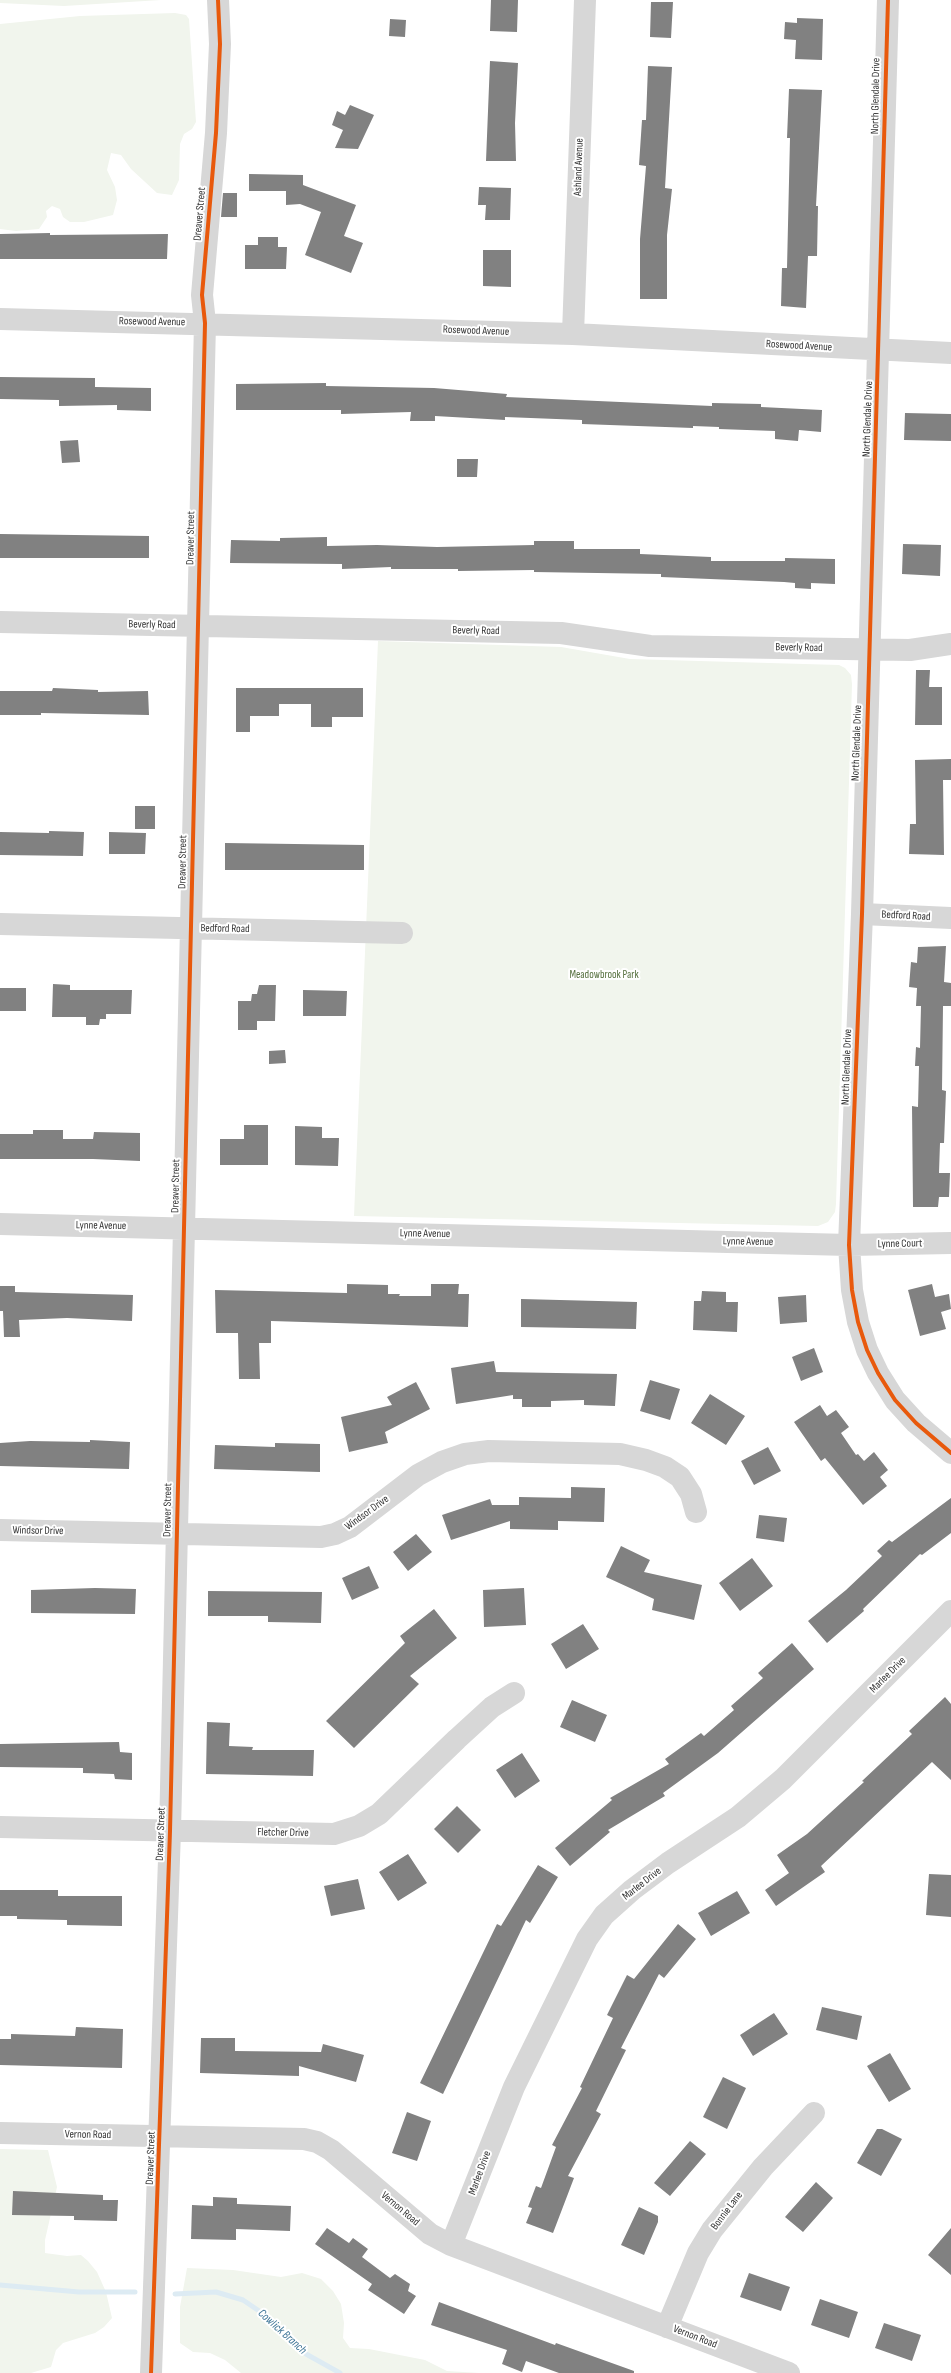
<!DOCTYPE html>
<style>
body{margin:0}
canvas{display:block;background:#fff}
</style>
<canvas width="951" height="2373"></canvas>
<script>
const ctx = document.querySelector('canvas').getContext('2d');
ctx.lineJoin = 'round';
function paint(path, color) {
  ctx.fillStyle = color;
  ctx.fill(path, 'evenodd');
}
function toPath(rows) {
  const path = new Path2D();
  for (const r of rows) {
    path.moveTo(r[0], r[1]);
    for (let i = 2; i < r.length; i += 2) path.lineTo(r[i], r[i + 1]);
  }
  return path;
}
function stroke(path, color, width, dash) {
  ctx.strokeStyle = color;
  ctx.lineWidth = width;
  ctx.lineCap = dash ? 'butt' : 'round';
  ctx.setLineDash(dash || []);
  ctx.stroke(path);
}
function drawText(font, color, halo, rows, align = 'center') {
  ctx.font = font + ' "Sofia Sans Condensed",sans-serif';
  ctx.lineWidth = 4;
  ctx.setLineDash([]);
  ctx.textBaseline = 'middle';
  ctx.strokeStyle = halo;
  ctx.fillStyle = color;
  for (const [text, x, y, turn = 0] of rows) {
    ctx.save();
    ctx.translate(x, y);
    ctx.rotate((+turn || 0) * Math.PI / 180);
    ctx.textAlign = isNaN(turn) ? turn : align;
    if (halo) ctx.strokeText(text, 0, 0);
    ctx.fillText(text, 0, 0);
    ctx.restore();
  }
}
const green = toPath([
 [0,0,161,0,64,6,0,3],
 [175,13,186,15,189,19,196,122,192,129,184,134,180,144,179,180,172,195,157,193,131,169,121,155,111,153,107,170,115,187,117,200,113,215,84,222,70,222,63,217,60,209,52,206,46,211,47,217,39,229,16,231,0,229,0,24,80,16],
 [378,641,561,647,630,659,839,665,845,668,851,675,852,684,836,1204,835,1212,828,1222,818,1226,354,1216],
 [0,2149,48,2150,57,2187,45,2240,45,2253,67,2256,81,2255,88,2261,97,2272,106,2292,112,2318,104,2327,95,2333,63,2343,56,2350,51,2367,31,2373,0,2373],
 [187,2268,233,2270,281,2277,302,2273,321,2279,333,2291,341,2304,344,2323,343,2338,350,2348,369,2349,425,2360,447,2371,479,2373,241,2373,225,2360,210,2353,193,2352,180,2343,180,2307]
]);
const stream = toPath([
 [0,2285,79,2292,135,2292],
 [175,2294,216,2292,243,2300,265,2315,306,2354,340,2373]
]);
const building = toPath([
 [491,0,518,0,517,32,490,31],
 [651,2,673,2,671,38,650,37],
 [797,18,823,19,822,60,795,59,796,40,784,39,785,22,797,23],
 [390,19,406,20,405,37,389,36],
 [490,61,518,63,515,123,516,161,486,161],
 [648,66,672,67,665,188,672,189,667,235,667,299,640,299,640,239,646,166,639,165,642,120,646,120],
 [789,89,822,90,816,206,818,206,817,256,808,256,806,308,781,306,782,268,787,268,790,138,787,138],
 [350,105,374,115,358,149,335,148,343,130,332,125,337,111,345,115],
 [249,174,303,175,303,185,356,205,344,236,363,243,351,273,305,255,321,212,300,204,286,205,286,191,249,191],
 [479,187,511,188,510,220,485,220,486,205,478,205],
 [223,193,237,193,237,217,221,217],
 [50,233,50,235,168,234,167,259,0,259,0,234],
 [258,237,278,237,278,247,287,247,286,269,245,269,245,245,258,245],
 [483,250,511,250,511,287,483,286],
 [0,377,95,378,95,387,151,388,151,411,117,410,117,405,59,406,59,400,0,399],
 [326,383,326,386,434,388,507,394,506,397,712,406,712,403,761,404,761,407,822,410,821,432,799,430,798,441,775,439,775,431,719,429,719,427,693,426,693,428,582,424,582,420,505,417,505,420,435,416,435,421,410,421,411,412,341,414,341,410,236,410,236,384],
 [905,413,951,414,951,441,904,440],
 [78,440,80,462,62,463,60,441],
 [457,459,478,459,477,477,457,477],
 [0,534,149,536,149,558,0,558],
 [327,537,327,546,377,545,437,547,534,545,534,541,574,541,574,549,640,549,640,554,711,557,711,561,785,561,785,558,835,559,835,584,811,583,811,589,795,588,795,583,784,582,661,577,661,574,534,572,534,570,458,571,458,569,391,569,391,567,342,569,342,564,230,563,231,540,280,541,280,538],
 [903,544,941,545,940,576,902,574],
 [916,670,930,670,929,687,942,687,942,725,915,725],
 [53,688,98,690,98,692,148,691,149,715,41,713,41,715,0,715,0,691,52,691],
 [236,688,363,688,363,717,332,717,332,727,311,727,311,704,279,704,279,716,250,716,250,732,236,732],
 [951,759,951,780,943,780,944,855,909,854,910,824,916,824,915,760],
 [135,806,155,806,155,829,135,829],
 [49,831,84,832,83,856,0,855,0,832,49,833],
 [109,832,146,833,145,854,109,854],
 [225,843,364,845,364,870,225,870],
 [946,946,944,982,951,983,951,1006,943,1006,942,1090,946,1091,944,1143,940,1143,939,1173,950,1173,949,1197,939,1197,938,1207,913,1207,912,1106,918,1107,919,1066,915,1066,916,1047,920,1048,921,1006,916,1006,917,988,909,987,911,962,917,963,918,947],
 [53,984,70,985,70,990,132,990,131,1014,106,1014,106,1019,100,1019,99,1025,86,1025,86,1017,52,1017],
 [259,985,276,985,275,1021,257,1021,257,1030,238,1030,238,1001,251,1001,252,994,257,994],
 [0,988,26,988,26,1011,0,1011],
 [303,990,347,991,346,1016,303,1016],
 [285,1050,286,1063,269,1064,269,1051],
 [244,1125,268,1125,268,1165,220,1165,220,1139,244,1139],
 [295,1126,322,1127,322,1138,339,1138,338,1166,295,1165],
 [33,1130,63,1130,63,1139,93,1139,94,1132,140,1133,140,1161,93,1159,0,1159,0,1134,33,1134],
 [347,1284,388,1285,388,1294,400,1294,399,1296,431,1296,431,1284,459,1284,458,1294,469,1294,468,1327,271,1321,271,1343,259,1343,260,1379,239,1379,238,1333,216,1333,215,1290,347,1293],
 [932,1284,935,1297,949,1294,951,1309,941,1312,946,1329,920,1336,908,1290],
 [0,1286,15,1286,15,1292,133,1295,132,1321,67,1318,19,1320,20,1337,4,1337,3,1311,0,1311],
 [702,1291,726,1292,726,1302,738,1302,737,1332,693,1330,694,1301,701,1301],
 [806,1295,807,1322,780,1324,778,1297],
 [521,1299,637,1302,636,1329,521,1327],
 [814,1348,823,1372,801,1381,792,1357],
 [494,1361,496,1372,617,1374,615,1406,584,1405,584,1400,551,1401,551,1407,522,1407,522,1399,513,1399,513,1395,456,1404,451,1368],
 [650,1380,680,1389,670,1420,640,1411],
 [416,1382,430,1409,385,1432,388,1443,349,1452,341,1417,392,1405,387,1397],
 [710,1394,745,1416,726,1445,691,1423],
 [820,1405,827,1416,836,1410,849,1427,841,1433,856,1455,858,1454,864,1461,874,1452,888,1470,880,1477,887,1486,863,1505,825,1458,821,1461,794,1422],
 [90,1440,130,1442,129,1469,0,1466,0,1443,30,1441,90,1442],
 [275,1443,320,1444,320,1472,214,1469,215,1445,275,1447],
 [768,1447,781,1471,754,1485,741,1461],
 [571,1487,605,1488,604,1522,558,1521,558,1530,510,1529,510,1521,451,1540,442,1515,490,1499,492,1505,519,1505,519,1497,571,1498],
 [951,1498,951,1533,922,1555,920,1554,863,1609,864,1611,827,1643,808,1621,846,1590,882,1556,877,1551,889,1540,892,1542],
 [759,1515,787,1518,784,1542,756,1538],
 [416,1534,432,1552,408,1571,393,1552],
 [621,1546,650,1560,644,1572,702,1585,694,1620,652,1610,654,1599,606,1577],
 [752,1558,773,1586,740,1611,719,1583],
 [369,1566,379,1588,352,1600,342,1578],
 [95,1588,136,1589,135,1614,31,1613,31,1590],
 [524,1588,526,1625,484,1627,483,1590],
 [208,1591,322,1592,321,1623,268,1622,268,1616,208,1616],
 [434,1609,457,1638,410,1676,419,1684,354,1748,326,1721,405,1643,400,1636],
 [583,1624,599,1649,566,1669,551,1644],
 [792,1643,814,1669,718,1753,663,1793,665,1796,608,1830,610,1832,570,1866,555,1848,612,1800,610,1798,669,1764,665,1759,701,1733,704,1736,734,1710,731,1706,763,1678,758,1673],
 [945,1697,951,1704,951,1780,932,1762,821,1866,825,1872,776,1906,765,1890,789,1873,777,1855,807,1834,864,1782,862,1781,912,1734,909,1731],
 [572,1700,607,1715,595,1742,560,1727],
 [207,1722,230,1723,229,1746,253,1747,252,1750,314,1750,313,1776,206,1774],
 [119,1742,120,1752,132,1753,132,1780,115,1779,114,1774,83,1773,83,1768,0,1767,0,1744],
 [522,1753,540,1781,515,1798,496,1770],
 [457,1806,481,1830,458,1853,434,1829],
 [408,1854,427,1883,398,1901,379,1872],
 [538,1865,558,1877,530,1923,526,1920,443,2094,420,2083,497,1924,501,1926],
 [929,1874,951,1875,951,1917,926,1915],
 [358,1879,365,1909,331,1916,324,1886],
 [0,1890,58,1890,58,1896,122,1896,122,1926,67,1925,67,1920,17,1919,17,1916,0,1916],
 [737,1891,750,1913,711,1936,698,1913],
 [678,1924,696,1939,664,1978,659,1974,621,2048,626,2050,596,2111,601,2114,568,2176,574,2178,553,2233,526,2223,532,2208,528,2207,536,2186,541,2188,556,2147,552,2145,582,2088,580,2087,613,2018,607,2015,627,1975,634,1979],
 [822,2007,862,2016,857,2040,816,2030],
 [774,2013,788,2034,753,2056,740,2035],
 [76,2027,123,2029,122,2068,0,2065,0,2039,11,2039,11,2034,75,2036],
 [201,2038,235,2038,235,2051,321,2052,323,2044,364,2055,356,2082,299,2066,299,2076,200,2073],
 [890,2053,911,2089,889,2102,867,2066],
 [723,2077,746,2088,727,2129,703,2117],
 [407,2112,431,2121,417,2161,392,2153],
 [877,2129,882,2129,902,2139,881,2176,857,2163],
 [690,2141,706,2154,670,2196,654,2183],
 [816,2182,833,2198,803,2232,785,2217],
 [13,2191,103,2195,103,2200,118,2200,117,2221,74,2220,74,2216,12,2215],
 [213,2197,237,2198,237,2204,291,2206,290,2231,236,2229,236,2240,191,2239,192,2205,213,2206],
 [639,2207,658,2216,658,2222,644,2255,621,2245],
 [327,2228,349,2243,353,2238,368,2249,362,2257,390,2278,395,2274,410,2284,408,2291,416,2296,404,2314,368,2290,372,2284,315,2244],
 [951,2228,951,2275,928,2255],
 [749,2273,790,2287,781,2311,740,2297],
 [820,2299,858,2312,849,2338,811,2325],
 [439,2302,555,2345,556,2343,634,2371,634,2373,559,2373,526,2361,522,2372,502,2364,507,2350,431,2325],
 [884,2323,921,2335,912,2361,875,2348]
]);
const minor = toPath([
 [888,0,862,914,849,1245,852,1290,858,1322,867,1350,878,1373,895,1400,916,1423,951,1453],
 [0,319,573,334,951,353],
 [573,334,585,0],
 [0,622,561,633,650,646,910,650,951,644],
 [862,914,951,918],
 [0,924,402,933],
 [0,1224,849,1245,951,1243],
 [0,1530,321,1537,335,1534,350,1527,418,1475,442,1462,465,1454,489,1451,620,1454,646,1460,665,1467,680,1477,691,1494,696,1512],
 [0,1827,334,1834,359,1826,379,1814,457,1739,492,1707,514,1693],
 [0,2133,304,2139,317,2142,331,2150,430,2234,451,2245,789,2373],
 [451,2245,514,2087,587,1939,604,1915,632,1890,668,1863,738,1817,783,1779,951,1611],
 [667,2327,698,2253,712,2230,763,2167,814,2113],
 [151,2373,170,1831,205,323,202,295,216,133,220,44,218,0]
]);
const cycleway = toPath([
 [888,0,862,914,849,1245,852,1290,858,1322,867,1350,878,1373,895,1400,916,1423,951,1453],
 [151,2373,170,1831,205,323,202,295,216,133,220,44,218,0]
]);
const streetNames = [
 ["North Glendale Drive",876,96,-89],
 ["Ashland Avenue",579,167,-88],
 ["Dreaver Street",200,214,-85],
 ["Rosewood Avenue",152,322,1],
 ["Rosewood Avenue",476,331,2],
 ["Rosewood Avenue",799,346,3],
 ["North Glendale Drive",868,419,-88],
 ["Dreaver Street",191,538,-89],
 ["Beverly Road",152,625,1],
 ["Beverly Road",476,631,1],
 ["Beverly Road",799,648,1],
 ["North Glendale Drive",857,743,-88],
 ["Dreaver Street",183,862,-89],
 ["Bedford Road",906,916,3],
 ["Bedford Road",225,929,1],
 ["North Glendale Drive",847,1067,-88],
 ["Dreaver Street",176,1186,-89],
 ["Lynne Avenue",101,1226,1],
 ["Lynne Avenue",425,1234,1],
 ["Lynne Avenue",748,1242,1],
 ["Lynne Court",900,1244,-1],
 ["Dreaver Street",168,1510,-89],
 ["Windsor Drive",367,1513,-36],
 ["Windsor Drive",38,1531,1],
 ["Marlee Drive",888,1675,-45],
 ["Fletcher Drive",283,1833,1],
 ["Dreaver Street",161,1834,-88],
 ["Marlee Drive",642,1884,-38],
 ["Vernon Road",88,2135,1],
 ["Dreaver Street",151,2158,-88],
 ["Marlee Drive",480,2173,-70],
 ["Vernon Road",400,2209,40],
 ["Bonnie Lane",727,2211,-53],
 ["Vernon Road",695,2337,21]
];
const parkNames = [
 ["Meadowbrook Park",604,975]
];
const waterNames = [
 ["Cowlick Branch",282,2332,42]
];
paint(green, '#f1f5ed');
stroke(stream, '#ddebf3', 5);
paint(building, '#818181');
stroke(minor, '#d7d7d7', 22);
stroke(cycleway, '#e8590c', 4);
drawText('11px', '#333', '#fff', streetNames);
drawText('11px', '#56703f', '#fff', parkNames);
drawText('italic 12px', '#3f7597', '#fff', waterNames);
</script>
